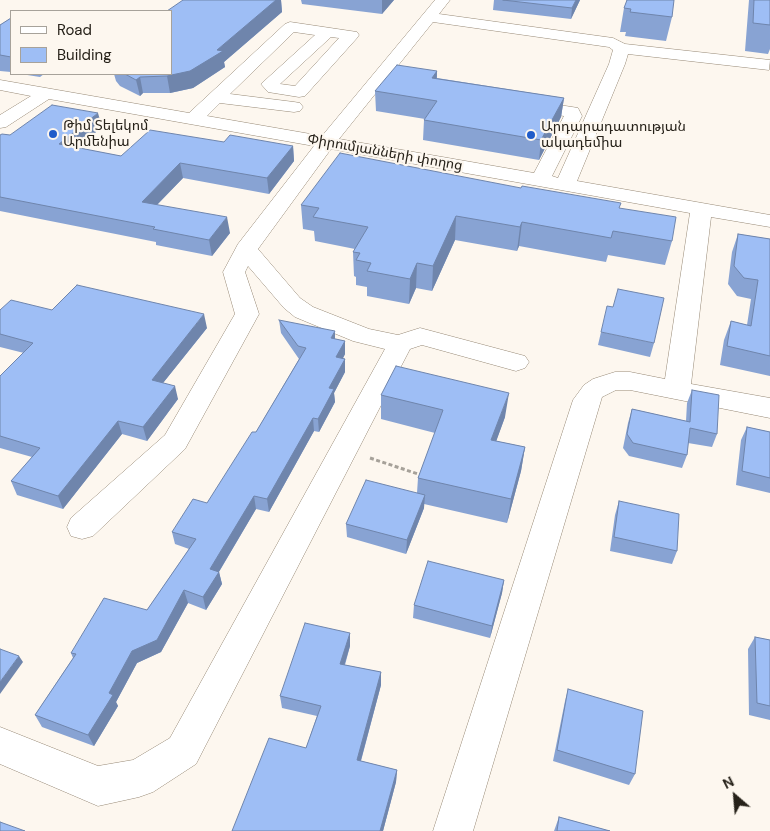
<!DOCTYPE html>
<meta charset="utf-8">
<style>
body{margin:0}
#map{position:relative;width:770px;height:831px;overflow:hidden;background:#fdf7ef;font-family:"DM Sans",sans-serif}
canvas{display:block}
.legend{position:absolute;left:10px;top:10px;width:162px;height:65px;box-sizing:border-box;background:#fdf7ef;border:1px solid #a7a29a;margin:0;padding:6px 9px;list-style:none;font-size:15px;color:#27221a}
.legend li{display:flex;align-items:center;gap:10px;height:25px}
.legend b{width:25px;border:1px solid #a7a29a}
.north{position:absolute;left:710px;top:771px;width:50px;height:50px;-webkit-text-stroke:4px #fdf7ef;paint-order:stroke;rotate:333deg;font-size:14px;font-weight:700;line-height:20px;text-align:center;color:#27221a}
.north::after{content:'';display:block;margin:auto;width:18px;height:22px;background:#27221a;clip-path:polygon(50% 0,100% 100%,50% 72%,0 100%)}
</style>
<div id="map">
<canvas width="770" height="831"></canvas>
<ul class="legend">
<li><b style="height:6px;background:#fff"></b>Road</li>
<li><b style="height:14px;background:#9ebef5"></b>Building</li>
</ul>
<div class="north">N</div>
</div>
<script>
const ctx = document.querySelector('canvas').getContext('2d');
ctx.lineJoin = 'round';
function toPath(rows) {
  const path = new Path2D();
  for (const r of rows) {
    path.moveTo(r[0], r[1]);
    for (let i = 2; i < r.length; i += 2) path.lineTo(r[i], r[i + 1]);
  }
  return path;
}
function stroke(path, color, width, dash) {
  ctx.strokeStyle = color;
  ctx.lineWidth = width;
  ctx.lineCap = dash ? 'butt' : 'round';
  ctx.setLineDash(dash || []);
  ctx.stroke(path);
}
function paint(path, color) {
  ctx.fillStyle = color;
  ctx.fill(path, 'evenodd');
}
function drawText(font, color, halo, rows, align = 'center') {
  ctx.font = font + ' "DM Sans","Noto Sans Armenian",sans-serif';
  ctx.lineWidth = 4.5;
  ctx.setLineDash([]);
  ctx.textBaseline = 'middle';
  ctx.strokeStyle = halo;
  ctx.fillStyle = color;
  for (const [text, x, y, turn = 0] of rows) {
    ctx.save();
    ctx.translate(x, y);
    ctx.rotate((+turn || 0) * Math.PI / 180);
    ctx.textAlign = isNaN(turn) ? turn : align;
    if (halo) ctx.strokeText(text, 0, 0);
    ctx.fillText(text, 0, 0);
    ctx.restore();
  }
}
const path = toPath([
 [370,458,421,475]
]);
const minor = toPath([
 [435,0,450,0,439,14,613,38,625,44,770,60,769,70,628,54,625,64,577,181,770,215,770,227,711,217,691,384,770,398,770,418,630,390,616,390,602,397,473,831,433,831,573,400,584,385,593,379,615,372,630,372,665,379,690,213,331,149,258,249,300,298,313,307,369,329,398,335,420,328,525,356,529,362,525,368,516,371,422,345,410,349,196,764,153,792,139,797,98,806,0,764,0,727,98,766,133,760,170,738,385,349,353,341,295,317,284,308,248,266,245,272,259,314,185,449,93,536,82,539,71,536,67,527,71,518,165,435,235,314,223,272,238,244,314,146,49,99,6,127,0,128,0,115,31,96,0,90,0,80,189,113,285,24,290,22,357,32,359,35,357,38,305,96,299,97,268,92,261,84,315,35,294,32,230,94,294,102,300,103,303,107,300,111,294,112,220,103,207,116,322,136,435,0],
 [433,22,609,47,613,50,609,64,558,178,552,176,582,116,578,108,572,107,526,100,520,101,517,105,520,109,526,110,564,116,534,173,339,139,433,22],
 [331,37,339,38,295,86,280,84,331,37]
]);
const wall = toPath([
 [183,0,281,0,282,12,224,62,225,67,193,88,170,93,143,93,140,96,120,86,116,81,114,74,171,74],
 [301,0,394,0,382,14,302,4],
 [494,0,580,0,571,19,493,10],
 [627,0,672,17,666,41,625,36,626,32,620,32,624,8],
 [749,0,770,0,770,49,768,54,745,51],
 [11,18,11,72,0,71,0,25],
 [437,71,437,78,564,98,561,117,539,160,423,140,424,120,425,119,376,111,375,91],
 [21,74,44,74,40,77],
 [102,127,77,148,121,156,224,142,293,146,294,161,269,194,183,178,157,205,230,233,212,256,156,245,156,242,0,211,0,135,10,135],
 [301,205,619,208,672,241,665,265,608,255,606,262,519,246,517,251,455,240,432,291,416,288,409,304,367,296,367,287,356,285,356,277,354,276,353,252,355,249,315,241,314,231,303,229],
 [738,234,770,239,770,376,720,365,724,340,731,321,747,325,751,299,737,296,728,284,732,252],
 [0,310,52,310,207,328,163,383,178,399,147,441,122,434,63,509,17,495,11,481,32,457,0,448,0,376,24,353,0,347],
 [279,320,335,339,345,341,345,354,343,358,345,359,345,372,334,393,335,402,319,432,314,431,269,512,256,509,219,572,222,584,206,610,188,603,161,652,137,663,116,702,118,706,94,746,42,727,35,715,73,658,71,653,147,610,189,549,175,544,172,532,207,503,256,432,299,359,281,333],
 [601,332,654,343,650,357,598,345],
 [692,390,717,434,712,447,688,443,687,455,682,468,629,456,623,448,628,423,632,409,686,421,687,403],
 [381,395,505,417,496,441,525,447,521,471,507,523,424,504,424,508,406,554,347,537,346,524,417,493,418,478,435,433,381,419],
 [747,427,770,432,770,493,736,485,741,440],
 [619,501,677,551,672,564,610,551,615,515],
 [504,580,502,593,490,638,413,618,414,605],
 [350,633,350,646,345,665,381,672,381,685,361,761,397,770,396,782,383,831,232,831,306,748,317,716,282,708,280,696],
 [755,637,770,640,770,720,749,715,748,649],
 [568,689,635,774,629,785,553,761,565,701],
 [559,817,610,831,554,831]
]);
const shadedWall = toPath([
 [276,0,281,0,282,12,224,62,225,67,193,88,170,93,167,76,217,50],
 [382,0,394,0,382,14],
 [576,0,580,0,571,19,572,8],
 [437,71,436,90,432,78],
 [140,77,143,93,140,96,136,80],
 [564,98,561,117,539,160,541,140],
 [98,113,102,127,63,159,59,144],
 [293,146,294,161,269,194,267,178],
 [180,163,183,178,145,217,142,202],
 [456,216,455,240,432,291,433,266],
 [227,217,230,233,212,256,209,240],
 [522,222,519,246,517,251,520,227],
 [417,263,416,288,409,304,410,279],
 [204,314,207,328,155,393,152,380],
 [335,331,335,344,331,338],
 [345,341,345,354,337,370,336,357],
 [345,359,345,372,334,393,335,402,319,432,318,419,329,388],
 [175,386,178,399,147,441,143,427],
 [509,393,505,417,488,464,491,440],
 [313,418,314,431,269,512,267,499],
 [118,421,122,434,63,509,58,496],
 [525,447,521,471,507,523,511,499],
 [425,495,424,508,406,554,407,540],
 [254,496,256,509,214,580,219,572,222,584,206,610,203,597,210,569],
 [504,580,502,593,490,638,492,626],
 [184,590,188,603,161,652,137,663,116,702,118,706,94,746,88,735,109,693,132,651],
 [350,633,350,646,341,676,340,664],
 [19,656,23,662,0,694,0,682],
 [381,672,381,685,358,771,357,760],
 [397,770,396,782,383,831,380,831]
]);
const building = toPath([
 [183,0,276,0,217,50,223,51,190,71,167,76,140,77,136,80,125,74,171,74,171,11,167,11,183,0],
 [503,0,576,0,572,8,503,0],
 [627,0,674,0,672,17,630,12,631,9,624,8,627,0],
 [754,0,770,0,770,25,753,23,754,0],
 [11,18,11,57,0,55,0,25,11,18],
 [397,65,437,71,432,78,564,98,541,140,424,120,437,101,375,91,397,65],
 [52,105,98,113,59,144,121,156,150,130,224,142,230,135,293,146,267,178,180,163,142,202,227,217,209,240,153,229,155,227,0,197,0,135,2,134,10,135,52,105],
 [340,153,521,188,522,186,621,203,619,208,676,217,672,241,613,231,611,238,522,222,520,227,456,216,433,266,417,263,410,279,367,271,371,263,356,260,360,253,353,252,368,227,313,217,319,208,301,205,340,153],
 [738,234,770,239,770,356,727,346,731,321,751,326,758,280,744,278,734,266,738,234],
 [77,285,204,314,152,380,175,386,143,427,118,421,58,496,11,481,40,448,0,436,0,376,33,343,0,334,0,310,11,300,52,310,77,285],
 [618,289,664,298,654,343,601,332,607,306,613,307,618,289],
 [279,320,335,331,331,338,345,341,336,357,345,359,329,388,334,389,318,419,313,418,267,499,254,496,210,569,219,572,203,597,184,590,157,640,132,651,109,693,113,695,88,735,35,715,76,654,71,653,104,598,147,610,196,539,172,532,193,499,207,503,252,432,256,432,306,348,298,346,279,320],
 [396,366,509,393,491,440,525,447,511,499,418,478,443,410,381,395,396,366],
 [692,390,719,395,717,434,690,428,687,455,633,443,627,434,632,409,690,422,692,390],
 [747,427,770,432,770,478,742,471,747,427],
 [366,480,425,495,407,540,346,524,366,480],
 [619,501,679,514,677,551,614,537,619,501],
 [428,561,504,580,492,626,414,605,428,561],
 [305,623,350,633,340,664,381,672,357,760,397,770,380,831,232,831,269,738,306,748,321,706,280,696,305,623],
 [755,637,770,640,770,706,757,703,755,637],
 [0,649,19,656,0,682,0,649],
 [568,689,643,711,635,774,557,750,568,689],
 [559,817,610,831,557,831,559,817],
 [0,822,25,831,0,831,0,822]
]);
const markers = [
 [53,134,5,"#205cc9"],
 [531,135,5,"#205cc9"]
];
const farPoinames = [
 ["Թիմ Տելեկոմ",63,126],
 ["Արմենիա",63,142],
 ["Արդարադատության",541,127],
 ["ակադեմիա",541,143]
];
const farStreetnames = [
 ["Փիրումյանների փողոց",385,153,10]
];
stroke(minor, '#978976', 1);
stroke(path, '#a6a199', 3, [4, 2.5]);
paint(minor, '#fff');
paint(wall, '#88a3d3');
paint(shadedWall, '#6f85ac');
paint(building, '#9ebef5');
stroke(building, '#6f85ac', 1);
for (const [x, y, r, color] of markers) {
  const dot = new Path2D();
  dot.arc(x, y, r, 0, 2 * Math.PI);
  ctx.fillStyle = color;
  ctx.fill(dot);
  stroke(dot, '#fdf7ef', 2);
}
drawText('14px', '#27221a', '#fdf7ef', farPoinames, 'left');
drawText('14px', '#27221a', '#fdf7ef', farStreetnames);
</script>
